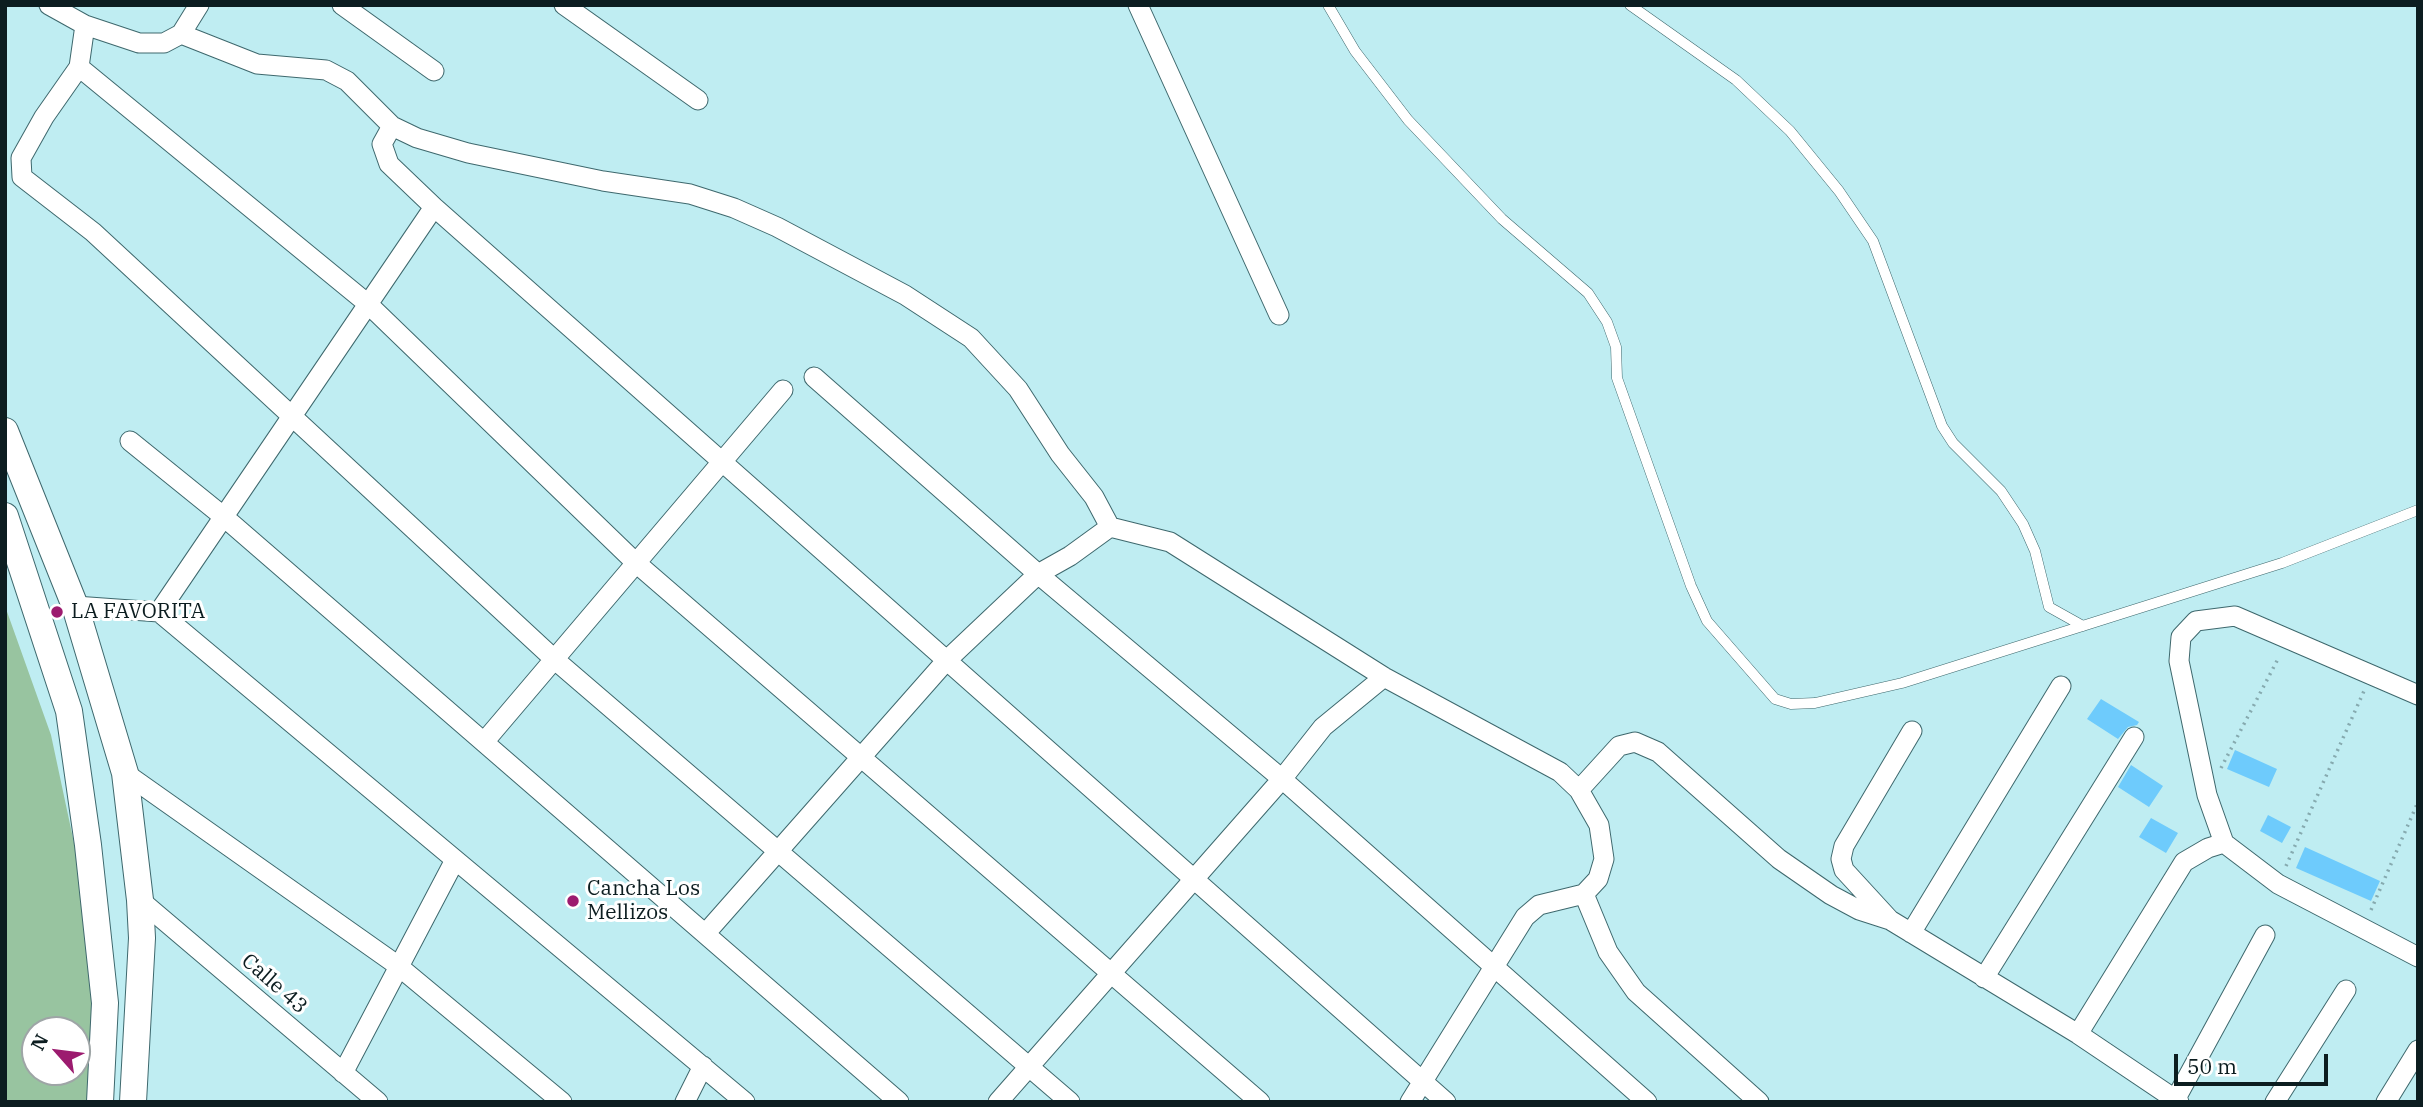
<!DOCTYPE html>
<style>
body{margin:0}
#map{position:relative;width:2423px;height:1107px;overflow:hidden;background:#bfedf2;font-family:"IBM Plex Serif",serif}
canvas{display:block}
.frame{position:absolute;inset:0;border:7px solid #0c1d20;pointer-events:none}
.north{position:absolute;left:21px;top:1016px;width:70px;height:70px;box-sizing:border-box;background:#fff;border:2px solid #9ea5a6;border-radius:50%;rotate:298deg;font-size:19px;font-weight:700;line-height:28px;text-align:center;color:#0c1d20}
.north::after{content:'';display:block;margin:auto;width:24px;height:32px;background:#9c1b6f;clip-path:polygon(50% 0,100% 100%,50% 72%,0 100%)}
.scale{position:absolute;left:2174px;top:1054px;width:154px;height:32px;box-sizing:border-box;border:4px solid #0c1d20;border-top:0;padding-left:9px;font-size:21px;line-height:24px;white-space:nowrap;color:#0c1d20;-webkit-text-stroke:5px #fff;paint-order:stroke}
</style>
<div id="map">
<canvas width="2423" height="1107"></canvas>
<div class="frame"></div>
<div class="north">N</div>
<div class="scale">50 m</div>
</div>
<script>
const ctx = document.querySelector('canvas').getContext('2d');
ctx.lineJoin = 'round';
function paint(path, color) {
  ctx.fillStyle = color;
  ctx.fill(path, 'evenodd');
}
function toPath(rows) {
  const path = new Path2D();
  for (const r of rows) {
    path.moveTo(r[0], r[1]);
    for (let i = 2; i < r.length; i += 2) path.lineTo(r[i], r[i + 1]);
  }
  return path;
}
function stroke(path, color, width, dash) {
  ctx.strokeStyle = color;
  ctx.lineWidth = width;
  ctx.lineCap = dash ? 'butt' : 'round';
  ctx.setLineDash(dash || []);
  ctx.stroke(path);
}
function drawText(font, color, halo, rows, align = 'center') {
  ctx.font = font + ' "IBM Plex Serif",serif';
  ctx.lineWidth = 6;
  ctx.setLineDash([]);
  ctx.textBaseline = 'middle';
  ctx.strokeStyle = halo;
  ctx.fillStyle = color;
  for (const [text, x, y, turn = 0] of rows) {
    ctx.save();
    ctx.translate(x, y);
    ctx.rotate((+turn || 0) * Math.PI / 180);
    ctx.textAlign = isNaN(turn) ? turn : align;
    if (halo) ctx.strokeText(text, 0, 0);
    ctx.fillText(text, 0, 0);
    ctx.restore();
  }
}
const green = toPath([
 [5,606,51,735,87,904,97,1015,91,1102,5,1102],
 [35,1030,77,1030,77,1072,35,1072]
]);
const building = toPath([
 [2101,699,2139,722,2137,725,2128,727,2118,739,2087,719],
 [2235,750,2277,769,2269,787,2227,769],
 [2131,765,2163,786,2149,807,2118,787],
 [2268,815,2291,827,2282,843,2260,831],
 [2151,818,2178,833,2166,853,2139,837],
 [2305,847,2380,881,2371,901,2296,868]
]);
const path = toPath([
 [2221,768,2279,657],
 [2286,866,2364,691],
 [2371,910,2418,802]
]);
const lane = toPath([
 [1328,5,1355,51,1408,120,1502,219,1588,293,1607,322,1616,347,1617,378,1691,586,1707,621,1775,699,1791,704,1815,703,1902,683,2282,563,2418,510],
 [1630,5,1736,80,1790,131,1839,191,1873,241,1942,426,1953,443,2001,491,2023,524,2035,551,2049,607,2083,626]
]);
const street = toPath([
 [49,5,85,25,139,43,164,43,181,34,257,64,326,70,347,81,392,126,417,138,468,153,603,181,690,194,734,208,777,227,905,295,971,338,1018,389,1060,454,1094,497,1110,527,1170,542,1384,677,1560,772,1579,790,1599,825,1604,859,1598,879,1584,894,1539,905,1525,917,1410,1102],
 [342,5,434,71],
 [564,5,698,100],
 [1138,5,1279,315],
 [85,25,79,67,44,117,21,158,22,177,93,232,554,659,1070,1102],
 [181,34,199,5],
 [79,67,368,304,635,562,1260,1102],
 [392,126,382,144,389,164,434,207,1446,1102],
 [814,377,1038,574,1282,779,1647,1102],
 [130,441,224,517,899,1102],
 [75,606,159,612,745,1102],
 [159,612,434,207],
 [2418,695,2235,616,2196,621,2181,637,2179,661,2207,795,2224,843,2278,884,2418,957],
 [484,742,783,390],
 [125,773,397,965,562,1102],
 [1579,790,1619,746,1635,742,1658,752,1779,859,1831,895,1859,910,1890,920,2078,1034,2179,1102],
 [1584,894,1608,952,1636,992,1759,1102],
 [140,900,378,1102],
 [1889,919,1844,870,1841,859,1844,846,1912,731],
 [1911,933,2061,686],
 [705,934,946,661,1038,574,1070,556,1110,527],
 [1984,978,2134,737],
 [2078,1034,2184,862,2208,848,2224,843],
 [343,1073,455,860],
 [685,1102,703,1066],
 [998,1102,1282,779,1323,727,1384,677],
 [2174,1102,2265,935],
 [2275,1102,2346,990],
 [2386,1102,2418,1050]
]);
const secondary = toPath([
 [5,431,75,606,125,773,140,900,142,938,133,1102],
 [5,516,69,711,88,845,105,1003,100,1102]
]);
const markers = [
 [57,612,7,"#9c1b6f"],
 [573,901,7,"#9c1b6f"]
];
const poiNames = [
 ["LA FAVORITA",71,612],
 ["Cancha Los",587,889],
 ["Mellizos",587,913]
];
const streetNames = [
 ["Calle 43",274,984,41]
];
paint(green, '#98c4a0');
paint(building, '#6ecbfc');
stroke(lane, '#3e686d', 11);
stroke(street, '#3e686d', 21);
stroke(secondary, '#3e686d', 28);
stroke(path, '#86aaaf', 3.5, [2, 5]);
stroke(lane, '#fff', 10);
stroke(street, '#fff', 19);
stroke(secondary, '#fff', 26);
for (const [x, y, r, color] of markers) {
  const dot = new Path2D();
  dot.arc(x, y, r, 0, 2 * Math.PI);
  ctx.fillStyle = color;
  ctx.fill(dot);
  stroke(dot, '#fff', 2.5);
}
drawText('21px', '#0c1d20', '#fff', poiNames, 'left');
drawText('21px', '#0c1d20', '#fff', streetNames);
</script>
